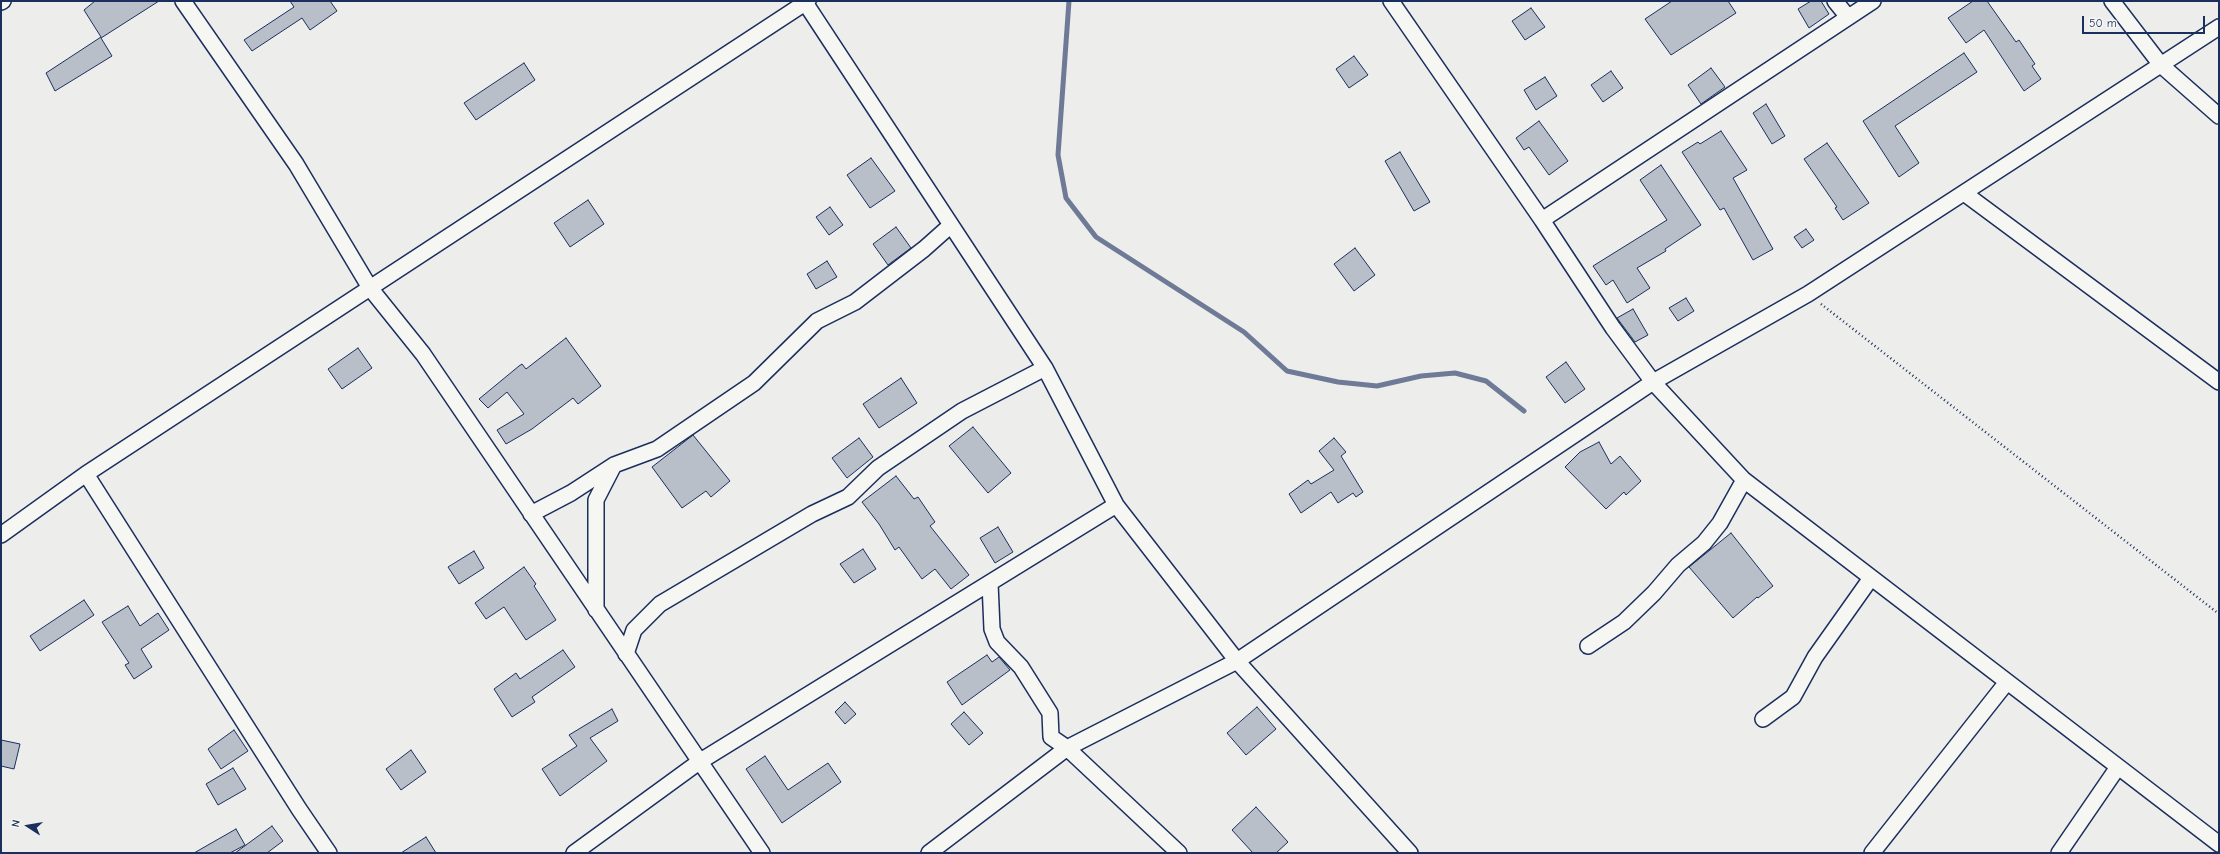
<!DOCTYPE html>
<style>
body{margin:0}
#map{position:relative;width:2220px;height:854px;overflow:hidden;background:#edeeec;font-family:"Comic Neue",sans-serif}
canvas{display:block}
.frame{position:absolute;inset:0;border:2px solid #1b2f5e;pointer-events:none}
.north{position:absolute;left:8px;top:806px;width:40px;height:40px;-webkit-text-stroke:3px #f6f6f2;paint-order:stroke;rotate:282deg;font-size:11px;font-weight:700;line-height:16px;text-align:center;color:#1b2f5e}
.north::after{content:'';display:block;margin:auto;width:14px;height:18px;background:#1b2f5e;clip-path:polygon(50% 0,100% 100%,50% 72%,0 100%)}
.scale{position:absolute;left:2082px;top:16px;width:123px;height:18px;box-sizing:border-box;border:2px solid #1b2f5e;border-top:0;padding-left:5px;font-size:12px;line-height:14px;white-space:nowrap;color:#1b2f5e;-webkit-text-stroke:3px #f6f6f2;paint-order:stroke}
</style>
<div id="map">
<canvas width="2220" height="854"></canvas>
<div class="frame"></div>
<div class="north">N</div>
<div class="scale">50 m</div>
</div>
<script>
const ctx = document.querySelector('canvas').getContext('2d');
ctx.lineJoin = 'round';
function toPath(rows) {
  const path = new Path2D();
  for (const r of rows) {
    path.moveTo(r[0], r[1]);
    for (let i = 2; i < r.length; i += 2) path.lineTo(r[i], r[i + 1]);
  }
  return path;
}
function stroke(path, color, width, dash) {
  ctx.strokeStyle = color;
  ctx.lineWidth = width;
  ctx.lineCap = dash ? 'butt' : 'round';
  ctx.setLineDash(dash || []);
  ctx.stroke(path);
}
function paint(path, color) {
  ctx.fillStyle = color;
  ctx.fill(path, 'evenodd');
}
const stream = toPath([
 [1069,1,1058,155,1066,198,1096,237,1244,332,1287,371,1338,382,1377,386,1421,376,1455,373,1486,381,1524,411]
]);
const building = toPath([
 [95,1,159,1,101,38,112,56,55,91,46,73,101,37,84,10,95,1],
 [290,1,330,1,337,11,310,30,302,18,252,51,244,40,294,7,290,1],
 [1672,1,1728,1,1736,13,1671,55,1645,19,1672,1],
 [1811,1,1821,1,1829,14,1809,28,1798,9,1811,1],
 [1973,1,1987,1,2016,42,2019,40,2035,64,2032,66,2041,79,2024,91,1984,30,1966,43,1948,18,1973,1],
 [1531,8,1545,27,1525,40,1512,21,1531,8],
 [1964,53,1977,72,1895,126,1919,163,1899,177,1863,121,1964,53],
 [1354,56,1368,75,1349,88,1336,69,1354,56],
 [524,63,535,80,476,120,464,103,524,63],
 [1711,68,1725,87,1701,104,1688,85,1711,68],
 [1611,71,1623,88,1603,102,1591,85,1611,71],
 [1545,77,1557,96,1536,110,1524,90,1545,77],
 [1766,104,1785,136,1772,144,1753,113,1766,104],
 [1539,121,1568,161,1549,175,1529,147,1524,150,1516,138,1539,121],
 [1721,131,1747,170,1733,178,1773,249,1753,260,1724,208,1720,210,1682,152,1698,142,1700,144,1721,131],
 [1827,143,1869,203,1843,220,1835,208,1837,207,1804,159,1827,143],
 [1400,152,1430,202,1414,211,1385,161,1400,152],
 [871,158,895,191,870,208,847,175,871,158],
 [1661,165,1701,225,1665,249,1666,251,1637,268,1650,288,1627,303,1613,280,1606,285,1593,266,1667,220,1640,180,1661,165],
 [588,200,604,224,570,247,554,223,588,200],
 [830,207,843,225,829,235,816,217,830,207],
 [896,227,911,248,888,265,873,244,896,227],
 [1806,229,1814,240,1802,248,1794,237,1806,229],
 [1355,248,1375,275,1354,291,1334,264,1355,248],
 [827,261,837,277,816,289,807,274,827,261],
 [1686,298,1694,311,1678,321,1669,308,1686,298],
 [1633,309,1648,335,1635,342,1617,318,1633,309],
 [566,338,601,386,578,404,573,398,532,429,506,444,497,430,524,414,507,392,488,408,479,399,519,366,522,364,526,369,566,338],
 [358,348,372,368,342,389,328,369,358,348],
 [1566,362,1585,389,1565,403,1546,377,1566,362],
 [901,378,917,403,879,428,863,404,901,378],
 [973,427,1011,473,988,493,949,446,973,427],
 [693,435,730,481,711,497,706,491,682,508,652,467,693,435],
 [859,438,873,457,847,478,832,458,859,438],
 [1334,438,1346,452,1341,456,1363,492,1356,497,1353,493,1338,503,1331,492,1301,513,1289,494,1308,480,1311,484,1334,470,1319,451,1334,438],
 [1599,442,1611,464,1620,456,1641,481,1626,495,1624,492,1606,509,1565,467,1580,452,1599,442],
 [896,476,914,499,918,497,935,522,930,526,969,575,951,589,935,569,922,579,899,547,895,550,879,524,862,502,896,476],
 [998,527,1013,552,995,563,980,538,998,527],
 [1731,533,1773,586,1758,598,1757,597,1733,618,1689,567,1731,533],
 [863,549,876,569,854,583,840,564,863,549],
 [474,551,484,568,459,584,448,567,474,551],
 [524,567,536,584,534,586,556,620,526,640,504,607,486,619,475,603,524,567],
 [84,600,94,615,40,651,30,636,84,600],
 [128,606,140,626,158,613,169,630,141,649,152,667,134,679,125,665,129,663,102,622,128,606],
 [563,650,575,667,532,697,535,702,512,717,494,689,516,673,520,679,563,650],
 [987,655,992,662,999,657,1010,670,962,705,947,682,987,655],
 [845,702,856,714,845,724,835,712,845,702],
 [1257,707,1276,729,1246,755,1227,733,1257,707],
 [612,709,618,721,590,738,607,761,560,796,542,769,577,746,569,735,612,709],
 [964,712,983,733,969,745,951,724,964,712],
 [234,730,248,751,221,769,208,749,234,730],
 [1,740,20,744,14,769,1,766,1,740],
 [411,750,426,772,401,790,386,769,411,750],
 [765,756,788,790,828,763,841,782,782,823,746,769,765,756],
 [233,768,246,789,218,805,206,784,233,768],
 [1256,807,1288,842,1276,853,1253,853,1232,830,1256,807],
 [272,826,283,841,267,853,235,853,272,826],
 [236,829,245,845,230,853,194,853,236,829],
 [426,837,436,853,401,853,426,837]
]);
const path = toPath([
 [1821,304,2219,614]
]);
const street = toPath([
 [183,1,296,164,370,288,423,354,762,853],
 [804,1,1045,368,1116,505,1237,661,1410,853],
 [1391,1,1542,220],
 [1835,1,1848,17],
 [1873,1,1542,220,1613,328,1653,382,1744,480,2219,844],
 [2112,1,2161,65,2219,116],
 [1,2,3,1],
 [1964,193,2219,382],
 [86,474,299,809,329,853],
 [531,514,571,493,614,465,657,449,754,383,817,321,855,302,924,249,951,225],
 [1,535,86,474,808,1],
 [990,583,992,629,997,642,1021,667,1050,713,1051,737,1067,748,1179,853],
 [596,610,596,500,614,465],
 [1588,646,1624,622,1654,593,1678,565,1704,543,1720,523,1744,480],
 [626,654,634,630,660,604,812,514,848,497,878,468,962,411,1045,368],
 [1763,719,1793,697,1815,657,1871,578],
 [574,853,699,762,1116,505],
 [929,853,1067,748,1237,661,1653,382,1808,294,2219,27],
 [1872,853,2007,682],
 [2059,853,2118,767]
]);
stroke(stream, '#6e7a96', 5);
paint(building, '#b9bfc8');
stroke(building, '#1b2f5e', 1);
stroke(street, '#1b2f5e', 18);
stroke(path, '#1b2f5e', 2.5, [1, 3]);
stroke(street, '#f6f6f2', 15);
</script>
